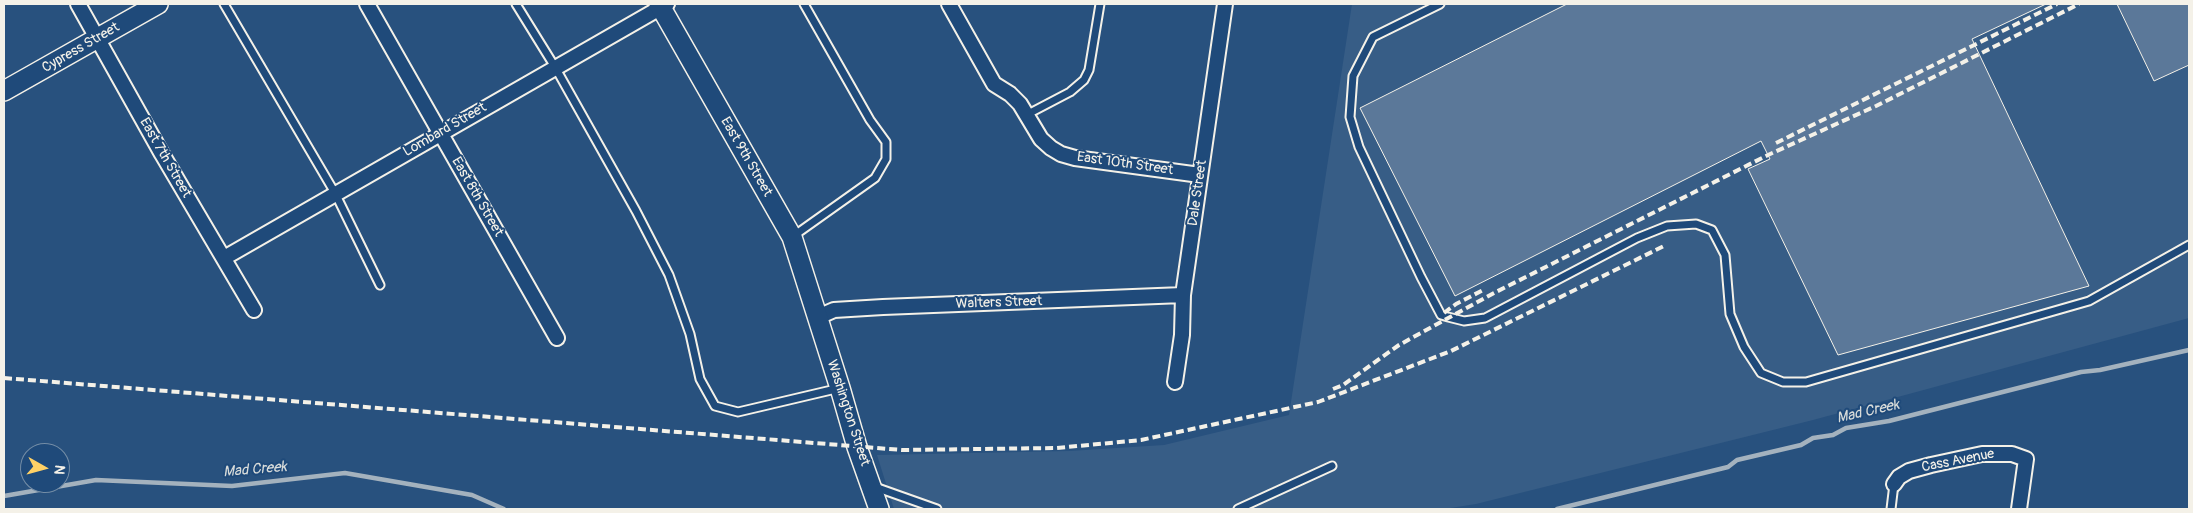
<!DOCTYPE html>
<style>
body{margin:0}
#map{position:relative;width:2193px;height:513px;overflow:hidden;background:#28517e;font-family:Pangolin,sans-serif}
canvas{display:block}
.frame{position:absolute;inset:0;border:5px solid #f4f1e8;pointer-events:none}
.north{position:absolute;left:20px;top:443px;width:50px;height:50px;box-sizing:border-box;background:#1f4a7a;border:1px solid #748da6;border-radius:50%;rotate:97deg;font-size:14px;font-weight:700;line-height:20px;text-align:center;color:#f4f1e8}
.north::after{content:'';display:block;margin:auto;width:18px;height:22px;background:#ffd166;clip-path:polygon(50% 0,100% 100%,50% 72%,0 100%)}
</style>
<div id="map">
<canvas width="2193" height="513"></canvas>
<div class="frame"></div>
<div class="north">N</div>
</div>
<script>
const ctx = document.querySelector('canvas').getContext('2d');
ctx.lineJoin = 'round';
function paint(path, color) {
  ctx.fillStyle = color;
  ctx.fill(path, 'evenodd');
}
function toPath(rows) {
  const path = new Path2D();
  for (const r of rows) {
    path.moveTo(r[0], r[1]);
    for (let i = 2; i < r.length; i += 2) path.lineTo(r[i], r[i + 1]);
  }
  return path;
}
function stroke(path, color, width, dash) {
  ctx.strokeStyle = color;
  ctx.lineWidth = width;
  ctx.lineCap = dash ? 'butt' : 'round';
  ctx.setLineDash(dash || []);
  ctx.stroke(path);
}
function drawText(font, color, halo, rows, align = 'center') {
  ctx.font = font + ' Pangolin,sans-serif';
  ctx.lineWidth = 4;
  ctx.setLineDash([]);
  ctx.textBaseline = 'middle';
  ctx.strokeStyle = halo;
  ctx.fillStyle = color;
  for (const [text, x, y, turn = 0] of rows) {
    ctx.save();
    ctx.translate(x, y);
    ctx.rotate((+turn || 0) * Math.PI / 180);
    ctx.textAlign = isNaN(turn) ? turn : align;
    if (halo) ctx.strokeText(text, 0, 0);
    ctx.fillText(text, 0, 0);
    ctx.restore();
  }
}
const built = toPath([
 [1352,4,2189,4,2189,318,1813,420,1476,504,1444,509,894,509,877,455,1069,451,1164,445,1289,415]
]);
const stream = toPath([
 [4,496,96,480,232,486,345,473,472,495,504,509],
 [1557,509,1728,467,1737,460,1801,445,1813,438,1833,435,1846,428,1889,421,2081,372,2100,370,2189,350]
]);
const building = toPath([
 [1567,4,2046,4,1972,39,2089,286,1838,355,1748,169,1770,159,1761,141,1455,296,1360,108,1567,4],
 [2117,4,2189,4,2189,65,2154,81,2117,4]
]);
const lane = toPath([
 [224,4,335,193,380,285],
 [516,4,555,67,636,211,669,275,690,334,700,379,715,406,738,412,840,388],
 [1440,4,1373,37,1353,76,1350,117,1359,147,1421,277,1441,315,1448,317,1464,321,1485,318,1637,238,1667,226,1696,224,1712,230,1725,255,1730,314,1744,347,1761,373,1783,382,1806,382,2089,301,2189,245],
 [1028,114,1070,92,1084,80,1089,70,1100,4],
 [792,237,875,178,886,159,886,142,870,120,804,4],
 [875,487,937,509],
 [1238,509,1332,466],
 [1891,509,1894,484]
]);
const street = toPath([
 [78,4,162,154,254,310],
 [367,4,557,338],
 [949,4,994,84,1010,94,1020,104,1041,139,1051,148,1061,154,1075,158,1200,175],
 [224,258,667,4],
 [818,317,834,310,883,307,1183,295],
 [1175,382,1182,335,1183,295,1225,4],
 [1894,484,1899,477,1909,471,1931,465,1982,454,2012,454,2026,459,2019,509]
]);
const secondary = toPath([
 [659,4,792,237,840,388,857,447,879,509],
 [4,91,158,4]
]);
const rail = toPath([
 [1776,143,2057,4],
 [1444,313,1456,304,1485,289],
 [4,378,902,450,1057,448,1141,440,1318,402,1451,351,1664,246],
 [1333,389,1343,385,1399,345,1494,293,1768,155,1876,106,2079,4]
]);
const streetNames = [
 ["Cypress Street",81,48,-30],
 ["Lombard Street",445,130,-30],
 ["East 9th Street",746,157,60],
 ["East 7th Street",165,158,60],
 ["East 10th Street",1125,164,8],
 ["Dale Street",1198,193,-82],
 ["East 8th Street",477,197,60],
 ["Walters Street",999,303,-2],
 ["Washington Street",848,413,72],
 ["Cass Avenue",1958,461,-11]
];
const waterNames = [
 ["Mad Creek",1868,412,-13],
 ["Mad Creek",255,470,-5]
];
paint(built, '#375d86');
stroke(stream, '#a4b2be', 4.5);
paint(building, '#5b7899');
stroke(building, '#f4f1e8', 1);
stroke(lane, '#f4f1e8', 11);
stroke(street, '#f4f1e8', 18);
stroke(secondary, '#f4f1e8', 22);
stroke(lane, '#1f4a7a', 7);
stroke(street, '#1f4a7a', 14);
stroke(secondary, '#1f4a7a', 19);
stroke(rail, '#f4f1e8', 4, [8, 4]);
drawText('14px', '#f4f1e8', '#1f4a7a', streetNames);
drawText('italic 15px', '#d9dcda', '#1f4a7a', waterNames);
</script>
